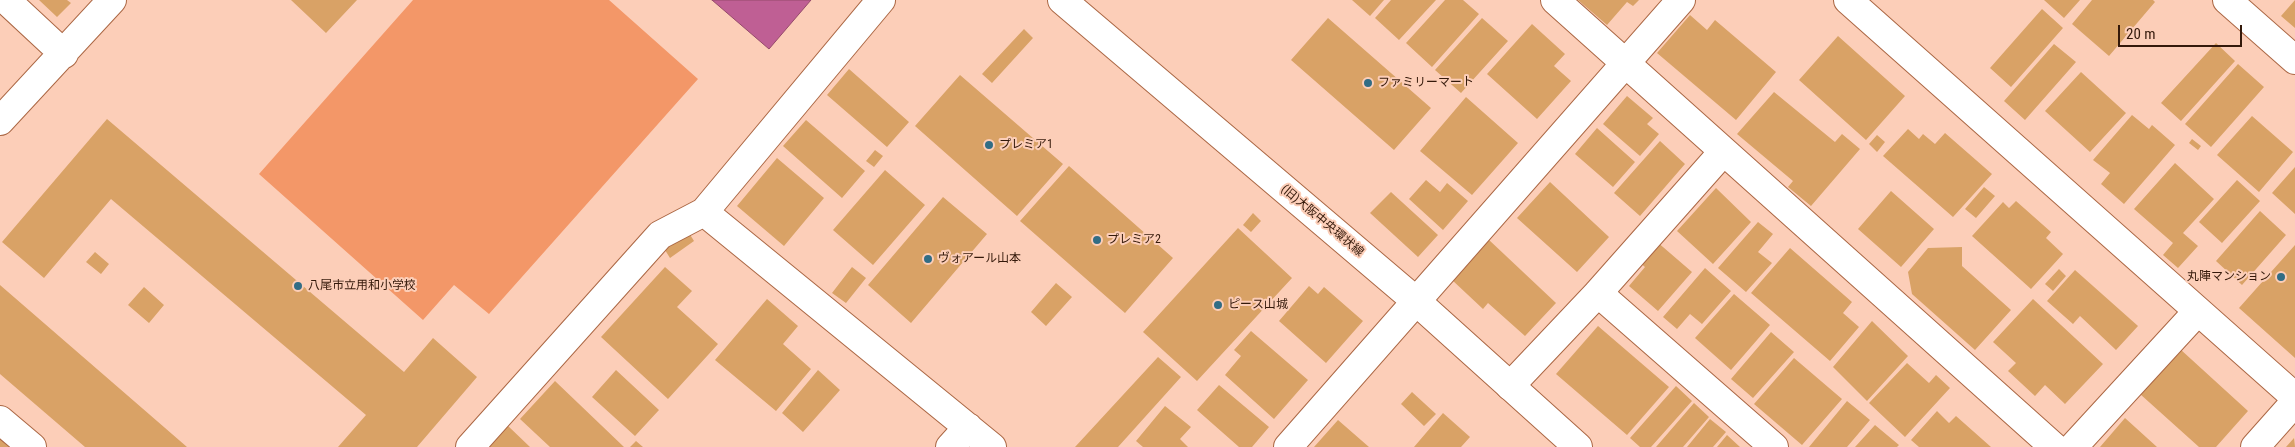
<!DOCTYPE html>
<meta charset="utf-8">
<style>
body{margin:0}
#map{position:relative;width:2295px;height:447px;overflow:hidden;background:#fcceb8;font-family:"Roboto Condensed",sans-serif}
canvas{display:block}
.scale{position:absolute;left:2118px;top:25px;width:124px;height:22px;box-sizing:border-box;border:2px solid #34190a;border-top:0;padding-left:6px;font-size:15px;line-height:18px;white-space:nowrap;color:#34190a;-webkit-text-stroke:4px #fcceb8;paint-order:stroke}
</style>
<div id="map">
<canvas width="2295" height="447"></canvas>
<div class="scale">20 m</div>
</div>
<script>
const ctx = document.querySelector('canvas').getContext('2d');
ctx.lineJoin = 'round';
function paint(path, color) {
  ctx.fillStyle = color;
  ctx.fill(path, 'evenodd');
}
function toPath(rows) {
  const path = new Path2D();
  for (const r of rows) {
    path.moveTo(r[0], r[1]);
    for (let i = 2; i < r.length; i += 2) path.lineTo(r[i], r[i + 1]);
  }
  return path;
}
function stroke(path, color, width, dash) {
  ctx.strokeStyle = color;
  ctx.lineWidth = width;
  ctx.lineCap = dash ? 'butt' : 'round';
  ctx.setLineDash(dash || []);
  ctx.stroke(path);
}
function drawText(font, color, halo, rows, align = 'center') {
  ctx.font = font + ' "Roboto Condensed","Noto Sans JP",sans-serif';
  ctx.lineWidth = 4;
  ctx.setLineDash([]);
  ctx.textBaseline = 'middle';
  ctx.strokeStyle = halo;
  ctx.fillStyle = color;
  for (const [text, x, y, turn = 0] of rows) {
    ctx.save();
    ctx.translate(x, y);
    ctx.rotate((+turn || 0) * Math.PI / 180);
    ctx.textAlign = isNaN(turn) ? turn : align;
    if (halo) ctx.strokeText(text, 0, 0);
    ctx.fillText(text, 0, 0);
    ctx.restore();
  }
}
const green = toPath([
 [413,0,609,0,698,79,489,314,454,285,423,320,259,174]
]);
const water = toPath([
 [712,0,811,0,769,49,712,0]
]);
const building = toPath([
 [39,0,67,0,71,3,57,17],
 [291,0,357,0,326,33],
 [1352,0,1384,0,1370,16],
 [1391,0,1436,0,1399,40,1375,18],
 [1445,0,1463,0,1479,14,1432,67,1406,43],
 [1578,0,1639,0,1633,6,1627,2,1607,25],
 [2044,0,2080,0,2064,18],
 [2092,0,2153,0,2155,2,2109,56,2072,24],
 [2295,0,2295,28,2281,16],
 [2042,9,2063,28,2011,87,1990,68],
 [1690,15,1707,30,1715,20,1776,72,1736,120,1657,53],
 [1328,18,1431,108,1394,150,1291,60],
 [1482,18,1508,41,1461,93,1435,70],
 [1532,24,1565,54,1554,66,1571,81,1537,119,1487,74],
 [1024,29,1033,38,992,83,982,74],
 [1838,36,1905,96,1866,140,1799,80],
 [2216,43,2235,61,2181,121,2161,103],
 [2054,44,2076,62,2025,120,2004,101],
 [2238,64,2264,87,2211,147,2185,124],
 [849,69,909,122,887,147,827,95],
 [2081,72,2126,113,2090,152,2045,111],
 [960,75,1063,164,1017,216,915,126],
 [1774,92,1835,142,1842,134,1860,149,1811,206,1788,187,1793,181,1737,134],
 [1627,96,1653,118,1647,124,1659,134,1640,156,1603,124],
 [1466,97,1518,143,1472,195,1420,151],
 [2132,115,2149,129,2152,125,2175,145,2124,204,2101,184,2110,173,2093,160],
 [2252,116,2293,152,2259,192,2217,155],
 [107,119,404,372,433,338,477,377,417,447,338,447,366,415,111,199,44,278,2,242],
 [806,120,865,171,842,198,783,146],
 [1597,128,1635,162,1613,187,1575,154],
 [1908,129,1919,139,1923,134,1935,144,1945,133,1992,174,1953,217,1883,156],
 [1877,135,1885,142,1877,152,1869,144],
 [2192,139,2201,146,2198,150,2189,143],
 [1660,141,1685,164,1640,216,1614,193],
 [875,150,883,156,874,167,866,161],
 [777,158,824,198,784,246,737,206],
 [2175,163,2214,199,2183,233,2198,246,2178,268,2163,255,2173,243,2134,209],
 [1069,166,1173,258,1125,313,1020,221],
 [2295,167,2295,214,2272,193],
 [885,170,925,205,873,265,833,230],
 [1426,180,1440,192,1447,183,1468,201,1443,230,1409,199],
 [2237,180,2260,201,2222,243,2199,222],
 [1550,182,1609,237,1577,272,1517,218],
 [1984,187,1995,196,1976,218,1965,209],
 [1716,188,1751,222,1713,264,1677,231],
 [1891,191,1934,229,1901,267,1858,229],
 [1391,192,1438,235,1418,257,1370,213],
 [943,197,987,234,911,323,868,285],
 [2016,201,2051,232,2046,238,2063,254,2031,289,1972,236,2003,202,2009,208],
 [2260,211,2286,235,2242,285,2216,261],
 [1253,213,1261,221,1251,232,1243,225],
 [1758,222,1773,234,1758,252,1772,263,1746,292,1718,268],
 [1238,228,1292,278,1197,381,1143,332],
 [689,233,694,241,670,258,665,250],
 [1488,239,1556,303,1525,336,1488,303,1483,309,1451,279],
 [1656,241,1692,272,1658,311,1629,286,1645,267,1639,262],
 [2295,245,2295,358,2239,308],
 [1962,247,1962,266,2011,310,1975,350,1912,294,1908,272,1928,248],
 [1790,248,1852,302,1843,313,1859,327,1830,361,1751,293],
 [95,252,109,264,101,274,86,262],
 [665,267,692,291,677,307,718,344,668,399,601,337],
 [852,267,866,278,846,303,832,293],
 [1705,268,1731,291,1702,324,1690,314,1677,329,1663,317],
 [2059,269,2066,276,2053,291,2045,284],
 [2075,270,2138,326,2116,350,2080,316,2073,324,2047,301],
 [1056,283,1072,297,1046,326,1031,312],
 [0,285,187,447,85,447,0,374],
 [1309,286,1318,294,1324,287,1363,321,1326,363,1279,321],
 [144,287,164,305,149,323,128,305],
 [1734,294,1770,325,1731,370,1695,338],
 [767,299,798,326,783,344,811,369,776,411,715,360],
 [2033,299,2103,364,2065,404,2045,385,2035,396,2008,371,2016,363,1993,342],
 [1872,321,1908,356,1867,401,1833,367],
 [1598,326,1669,387,1627,435,1556,374],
 [1251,331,1308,380,1274,419,1225,375,1241,356,1234,350],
 [1771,332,1794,352,1753,398,1731,379],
 [2180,349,2248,411,2216,447,2199,447,2140,394],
 [1158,357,1181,377,1118,447,1075,447],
 [1794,358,1842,399,1802,445,1754,404],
 [1907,363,1929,383,1936,375,1950,388,1905,437,1869,403],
 [616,370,659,410,635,436,592,397],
 [818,370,840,390,803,432,782,413],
 [555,381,624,447,550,447,520,419],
 [1219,385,1269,427,1252,447,1239,447,1197,410],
 [1676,386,1692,401,1651,447,1640,447,1630,438],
 [1412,392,1436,414,1424,426,1401,404],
 [1847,401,1870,420,1847,447,1809,447],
 [1694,403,1709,417,1683,447,1656,447],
 [1165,406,1191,427,1180,439,1188,447,1143,447,1136,441],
 [1937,411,1949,423,1956,416,1991,447,1919,447,1911,440],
 [1443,413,1470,437,1461,447,1414,447],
 [2125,418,2157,447,2100,447],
 [1710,419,1726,432,1713,447,1687,447],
 [1338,420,1369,447,1314,447],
 [506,424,530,447,483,447],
 [1875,425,1899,445,1897,447,1855,447],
 [1727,435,1740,447,1717,447],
 [0,436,15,447,0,447],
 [2294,438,2295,447,2286,447],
 [636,441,643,447,630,447]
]);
const minor = toPath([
 [6,0,64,54],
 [1555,0,2054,447],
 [1848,0,2295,397],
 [2227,0,2295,60],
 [0,121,112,0],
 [704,212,992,447],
 [1598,293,1774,447],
 [1510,386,1598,293,1723,152],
 [0,420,32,447],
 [470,447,660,235,704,212,881,0],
 [950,447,968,427],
 [1288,447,1681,0],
 [2073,447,2198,311],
 [2255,447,2295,402]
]);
const tertiary = toPath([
 [1062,0,1416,301,1578,447]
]);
const markers = [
 [1368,83,5,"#326d85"],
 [989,145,5,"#326d85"],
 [1097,240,5,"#326d85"],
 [928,259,5,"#326d85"],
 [2281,277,5,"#326d85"],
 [298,286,5,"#326d85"],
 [1218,305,5,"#326d85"]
];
const poiNames = [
 ["ファミリーマート",1378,83],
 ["プレミア1",999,145],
 ["プレミア2",1107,240],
 ["ヴォアール山本",938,259],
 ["丸陣マンション",2271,277,"right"],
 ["八尾市立用和小学校",308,286],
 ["ピース山城",1228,305]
];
const streetNames = [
 ["(旧)大阪中央環状線",1322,221,40]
];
paint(green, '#f39768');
paint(water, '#bf5f94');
stroke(water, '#954a6b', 1);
paint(building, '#d9a266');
stroke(minor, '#ab6744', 30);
stroke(tertiary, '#ab6744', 30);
stroke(minor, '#fff', 28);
stroke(tertiary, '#fff', 28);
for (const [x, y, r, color] of markers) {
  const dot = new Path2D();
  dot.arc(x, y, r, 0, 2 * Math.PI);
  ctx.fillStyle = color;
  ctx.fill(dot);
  stroke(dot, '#fcceb8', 2);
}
drawText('12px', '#34190a', '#fcceb8', poiNames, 'left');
drawText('12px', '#34190a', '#fcceb8', streetNames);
</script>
